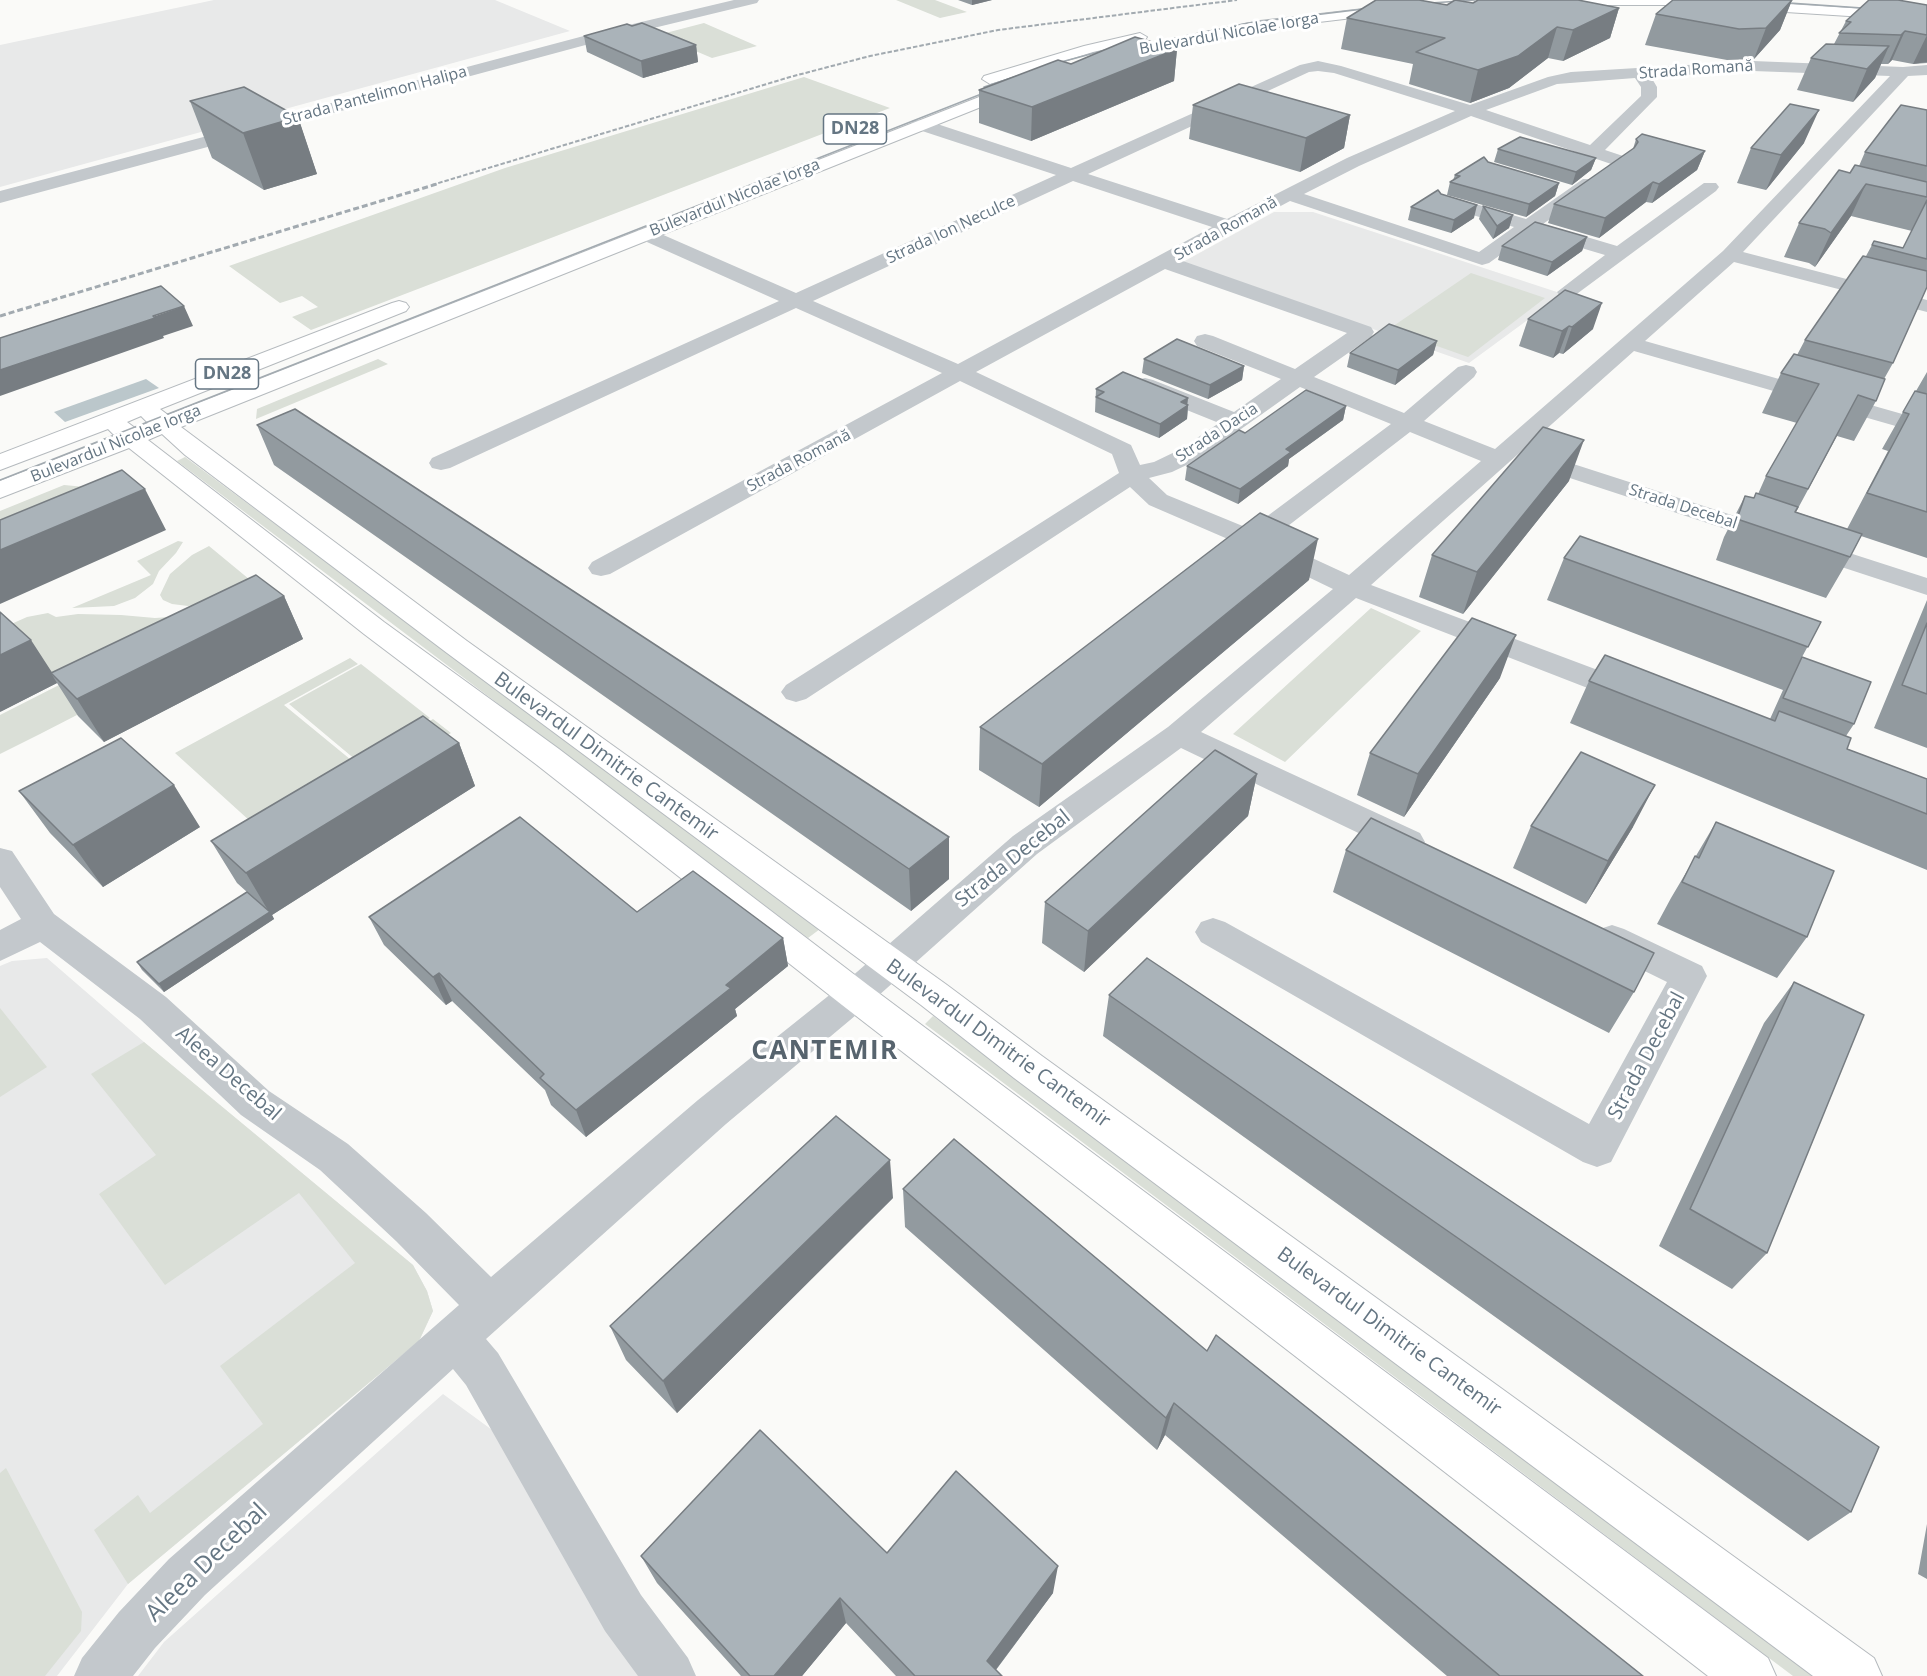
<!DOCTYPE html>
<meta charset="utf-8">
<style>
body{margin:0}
canvas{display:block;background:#fafaf8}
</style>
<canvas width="1927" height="1676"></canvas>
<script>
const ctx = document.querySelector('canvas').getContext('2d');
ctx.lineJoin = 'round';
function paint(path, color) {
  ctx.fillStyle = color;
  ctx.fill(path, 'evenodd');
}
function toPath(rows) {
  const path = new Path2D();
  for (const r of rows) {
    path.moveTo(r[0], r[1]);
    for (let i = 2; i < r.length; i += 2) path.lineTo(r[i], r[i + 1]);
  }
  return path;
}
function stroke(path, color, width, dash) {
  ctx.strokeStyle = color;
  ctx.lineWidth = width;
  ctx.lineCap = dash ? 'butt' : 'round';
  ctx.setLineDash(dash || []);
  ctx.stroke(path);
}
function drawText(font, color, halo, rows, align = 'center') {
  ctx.font = font + ' "Open Sans",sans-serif';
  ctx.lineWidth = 6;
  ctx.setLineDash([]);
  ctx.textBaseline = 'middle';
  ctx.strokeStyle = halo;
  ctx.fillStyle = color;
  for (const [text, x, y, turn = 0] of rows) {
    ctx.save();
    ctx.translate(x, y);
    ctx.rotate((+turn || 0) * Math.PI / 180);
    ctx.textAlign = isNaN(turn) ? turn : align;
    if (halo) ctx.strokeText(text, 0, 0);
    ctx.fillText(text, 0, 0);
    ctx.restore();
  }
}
const built = toPath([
 [214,0,495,0,570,31,0,187,0,45],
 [1274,212,1313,212,1563,294,1469,363,1183,262],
 [47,958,144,1042,413,1265,427,1291,433,1311,419,1341,128,1584,57,1676,0,1676,0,966,12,961],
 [443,1394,499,1435,645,1676,138,1676,164,1642]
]);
const green = toPath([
 [896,0,935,0,967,12,940,18],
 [704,23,757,46,712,58,658,35],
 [804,77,890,108,311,330,292,317,318,307,302,296,280,303,229,266,505,168],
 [1471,273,1545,298,1468,357,1389,329],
 [378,359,388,364,256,419,257,409],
 [185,457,820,929,808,938,177,461],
 [64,485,85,487,0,526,0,511],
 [178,541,183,542,176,553,159,571,153,584,135,598,114,606,72,608,151,575,137,561],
 [209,546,255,584,218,601,188,606,172,604,163,600,160,595,170,574,192,555],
 [1371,608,1421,631,1285,762,1233,734],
 [283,609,40,734,0,754,0,715,63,683,18,641,0,629,27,617,48,613,56,617,78,614,121,615,155,618],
 [350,658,358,664,284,705,356,764,433,719,451,733,272,841,175,753],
 [361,664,430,718,357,761,289,704],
 [0,1008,47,1067,0,1097],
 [933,1016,1832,1676,1793,1676,925,1024],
 [144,1042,413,1265,427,1291,433,1311,419,1341,128,1584,94,1530,138,1495,150,1513,263,1424,220,1366,355,1263,299,1193,165,1285,99,1194,156,1155,91,1074],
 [6,1468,82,1612,81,1631,45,1676,0,1676,0,1473]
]);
const water = toPath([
 [146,379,159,388,65,422,54,412]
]);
const minor = toPath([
 [734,0,759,0,757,3,604,40,0,203,0,191,595,33,734,0],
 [1318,61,1341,66,1470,105,1548,77,1571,72,1753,61,1903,67,1927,65,1927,75,1908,76,1743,252,1927,300,1927,312,1734,262,1645,341,1927,421,1927,435,1634,351,1371,585,1643,687,1647,694,1643,701,1632,704,1621,701,1356,598,1201,732,1420,833,1425,842,1420,851,1408,854,1396,851,1181,748,1037,854,868,1005,726,1124,486,1339,498,1353,641,1595,688,1658,696,1676,638,1676,605,1631,466,1385,453,1369,205,1595,155,1648,133,1676,74,1676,82,1658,119,1612,169,1559,459,1305,396,1241,320,1170,241,1115,140,1019,40,942,0,961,0,930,21,919,0,887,0,848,12,851,54,914,166,997,269,1091,348,1144,426,1213,491,1277,698,1100,842,985,1013,836,1168,727,1333,589,1244,546,1149,505,1130,487,806,699,796,702,786,699,781,692,786,685,1119,473,1112,454,960,381,610,574,601,576,592,574,588,568,592,562,942,373,796,308,450,468,441,470,432,468,429,463,432,458,779,301,638,238,635,234,638,230,652,230,796,293,1056,175,913,128,911,124,913,120,925,120,1071,168,1300,65,1318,61],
 [1318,71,1334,73,1455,111,1347,158,1227,219,1088,174,1309,72,1318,71],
 [1753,71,1890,76,1723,251,1495,449,1424,421,1474,377,1477,372,1474,367,1466,365,1458,367,1404,413,1314,377,1371,337,1374,332,1371,327,1180,260,1290,201,1482,265,1489,263,1531,233,1605,255,1557,292,1560,296,1567,298,1574,296,1716,191,1719,187,1716,183,1704,183,1617,246,1543,224,1595,187,1598,183,1595,179,1583,179,1526,219,1452,197,1438,197,1436,201,1438,205,1514,227,1479,252,1304,194,1359,166,1471,116,1614,165,1626,165,1629,161,1626,157,1605,150,1657,97,1657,87,1651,77,1753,71],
 [1635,78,1641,87,1641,96,1590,145,1486,110,1557,84,1635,78],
 [1073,181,1212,227,958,364,813,301,1073,181],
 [1165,269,1347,333,1295,369,1213,336,1205,334,1197,336,1194,341,1197,346,1281,379,1234,412,1153,380,1145,378,1137,380,1134,385,1137,390,1219,423,1181,449,1154,462,1140,465,1131,445,976,372,1165,269],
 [1300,387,1391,424,1250,529,1167,495,1149,478,1172,472,1199,459,1300,387],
 [1410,432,1481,461,1349,575,1271,539,1410,432],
 [1530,450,1927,578,1927,595,1521,462,1518,457,1521,452,1530,450],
 [1213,918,1225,922,1589,1124,1667,982,1600,949,1594,939,1600,929,1612,925,1624,929,1702,966,1707,976,1611,1162,1597,1167,1583,1162,1201,942,1195,932,1201,922,1213,918]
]);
const major = toPath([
 [1533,0,1726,0,1927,13,1927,21,1676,5,1539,5,1534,4,1533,0],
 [1398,5,1403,6,1405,9,1403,12,1260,29,1118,60,1110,55,1118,50,1260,21,1398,5],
 [1140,33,1147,37,1145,40,1093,52,990,84,982,79,984,76,1084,46,1140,33],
 [1020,81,1026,83,1028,86,1026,89,181,427,467,641,947,985,1042,1056,1874,1658,1882,1676,1813,1676,1014,1078,921,1005,447,653,185,455,162,434,148,440,384,622,559,749,868,985,1768,1658,1776,1676,1708,1676,842,1005,537,765,364,634,129,448,0,498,0,481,115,436,108,429,0,470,0,454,392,303,399,301,406,303,409,307,406,311,160,409,168,415,1020,81],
 [141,416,148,423,135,428,127,422,141,416]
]);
const tram = toPath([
 [1775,2,1877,9],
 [1416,4,1475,0],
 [1137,46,1248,23,1380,7],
 [1046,66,1121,46],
 [984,87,1023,74],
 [0,480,994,89]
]);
const railFar1 = toPath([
 [432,185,790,77,870,56,998,30,1237,0]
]);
const rail = toPath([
 [0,316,437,184]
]);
const wall = toPath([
 [958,0,992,0,972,5],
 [1792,0,1780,30,1754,59,1727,60,1645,45,1656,14],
 [1473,3,1619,8,1610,38,1563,61,1548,58,1509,88,1470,103,1409,84,1413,64,1341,49,1347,18],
 [1927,5,1927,63,1913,64,1892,60,1888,64,1881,64,1875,78,1853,102,1797,90,1811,58,1834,44,1846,21],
 [584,36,696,45,698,62,643,78,587,52],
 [1177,49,1174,81,1031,141,979,123,979,90,1071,64],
 [190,101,298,117,317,174,264,190,212,158],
 [1193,105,1350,115,1344,148,1300,172,1189,139],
 [1927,110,1927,287,1893,363,1884,379,1876,401,1854,441,1837,436,1796,512,1847,529,1888,451,1882,449,1903,412,1916,391,1927,372,1927,558,1861,536,1850,557,1826,598,1716,560,1724,537,1745,496,1754,498,1758,494,1766,476,1797,423,1762,413,1781,373,1797,355,1805,340,1866,256,1872,245,1903,248,1912,231,1851,216,1815,267,1809,263,1784,257,1799,223,1850,173,1859,166,1865,152],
 [1636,139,1705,151,1697,170,1652,203,1646,202,1599,238,1548,223,1554,204,1633,149],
 [1804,143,1766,190,1737,183,1751,148],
 [1498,149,1596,158,1591,170,1572,185,1494,162],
 [1488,162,1559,183,1555,196,1526,217,1447,195,1450,182,1453,180,1455,175],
 [1441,194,1474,218,1451,233,1408,220,1411,207],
 [1483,206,1513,215,1509,228,1493,239,1479,219],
 [1587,237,1582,251,1547,276,1498,260,1502,246],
 [1528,319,1593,329,1563,354,1559,353,1553,358,1519,346],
 [1437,341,1433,355,1395,385,1347,367,1350,353],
 [1144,359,1244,366,1242,380,1208,399,1142,373],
 [1096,389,1188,398,1187,405,1188,405,1187,419,1159,438,1095,412],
 [1346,406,1343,420,1289,459,1288,466,1238,504,1185,480,1187,466,1245,433],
 [257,425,949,879,911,911,274,465],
 [1569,481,1463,614,1419,597,1432,555],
 [1564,558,1821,622,1802,657,1854,724,1846,736,1847,749,1927,779,1927,870,1570,723,1589,681,1770,719,1783,690,1547,600],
 [1309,580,1039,807,979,770,980,727],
 [284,596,303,639,104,742,78,716,57,683,0,712,52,673],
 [1927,600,1927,748,1874,728],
 [1500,678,1404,817,1357,795,1370,753],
 [459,743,475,786,272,915,274,919,164,992,142,970,137,962,247,892,237,883,211,841],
 [1257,774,1248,816,1084,972,1042,943,1045,902],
 [19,791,200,827,103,887,50,833],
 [1716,822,1807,937,1777,978,1657,924,1671,898],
 [1531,826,1633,827,1586,904,1513,868],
 [1346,850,1634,992,1609,1033,1333,892],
 [637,912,783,938,788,966,735,1009,737,1016,586,1137,551,1105,545,1090,452,1001,446,1005,384,945,369,917],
 [1794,982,1767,1253,1732,1289,1659,1246,1764,1023],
 [1109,995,1851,1512,1808,1541,1103,1036],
 [903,1189,1207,1351,1643,1676,1447,1676,1165,1435,1157,1450,905,1227],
 [893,1198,677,1413,626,1360,610,1326],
 [1927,1524,1927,1579,1918,1574],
 [641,1556,1053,1593,996,1670,1002,1676,896,1676,846,1623,802,1676,741,1676,657,1583]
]);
const shadedWall = toPath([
 [972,0,992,0,972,5],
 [1792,0,1780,30,1754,59,1766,28],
 [1619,8,1610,38,1563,61,1573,30],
 [1557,27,1548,58,1509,88,1470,103,1478,70],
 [1905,31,1892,60,1888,64,1901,35],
 [1927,35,1927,62,1913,64],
 [696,45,698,62,643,78,641,61],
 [1889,46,1875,78,1853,102,1867,69],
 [1177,49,1174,81,1031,141,1032,107],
 [1819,110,1804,143,1766,190,1781,155],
 [1350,115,1344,148,1300,172,1306,138],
 [298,117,317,174,264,190,243,133],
 [1705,151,1697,170,1652,203,1659,184],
 [1596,158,1591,170,1572,185,1576,172],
 [1653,182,1646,202,1599,238,1605,218],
 [1559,183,1555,196,1526,217,1529,204],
 [1866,184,1851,216,1815,267,1831,233],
 [1477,205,1474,218,1451,233,1454,220],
 [1513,215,1509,228,1493,239,1497,226],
 [1587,237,1582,251,1547,276,1552,262],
 [1602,303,1593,329,1563,354,1572,327],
 [184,306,193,326,163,336,164,338,0,396,0,370],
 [1569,326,1559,353,1553,358,1562,331],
 [1437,341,1433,355,1395,385,1398,370],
 [1244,366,1242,380,1208,399,1210,385],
 [1188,398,1187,406,1188,405,1187,419,1159,438,1160,424,1181,402],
 [1346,406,1343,420,1289,459,1288,466,1238,504,1240,489,1286,449],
 [1584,440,1569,481,1463,614,1477,572],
 [145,489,166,530,0,604,0,550],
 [1318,539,1309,580,1039,807,1042,764],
 [284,596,303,639,104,742,77,699],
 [1516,635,1500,678,1404,817,1418,774],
 [31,640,55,677,51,673,57,683,0,712,0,655],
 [459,743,475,786,272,915,274,919,164,992,159,984,269,912,246,873],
 [1257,774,1248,816,1084,972,1088,931],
 [174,785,200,827,103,887,73,845],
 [1655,785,1633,827,1586,904,1608,861],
 [949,837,949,879,911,911,909,869],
 [783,938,788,966,735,1009,737,1016,586,1137,576,1110,726,985],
 [439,973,452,1001,446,1005,433,977],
 [890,1160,893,1198,677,1413,663,1381],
 [1174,1403,1165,1435,1157,1450,1166,1418],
 [1058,1566,1053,1593,991,1676,987,1661],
 [840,1598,846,1623,802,1676,774,1676]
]);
const building = toPath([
 [1376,0,1419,0,1447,5,1455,0,1473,3,1478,0,1578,0,1619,8,1573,30,1557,27,1518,56,1478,70,1416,52,1445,38,1347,18,1376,0],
 [1673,0,1792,0,1766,28,1739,29,1656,14,1673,0],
 [1869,0,1898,0,1927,5,1927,35,1905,31,1901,35,1839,33,1851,22,1846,21,1869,0],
 [642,23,696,45,641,61,584,36,627,24,632,26,642,23],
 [1135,37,1177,49,1032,107,979,90,1058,60,1071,64,1135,37],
 [1826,44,1889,46,1867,69,1811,58,1826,44],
 [1239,84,1350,115,1306,138,1193,105,1239,84],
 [244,87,298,117,243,133,190,101,244,87],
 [1790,104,1819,110,1781,155,1751,148,1790,104],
 [1901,105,1927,110,1927,166,1865,152,1901,105],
 [1642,134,1705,151,1659,184,1653,182,1605,218,1554,204,1634,148,1638,142,1636,139,1642,134],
 [1520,137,1596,158,1576,172,1498,149,1520,137],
 [1484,157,1488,162,1559,183,1529,204,1450,182,1460,176,1455,175,1484,157],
 [1855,165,1927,182,1927,197,1866,184,1831,233,1825,229,1799,223,1839,170,1850,173,1855,165],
 [1438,190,1441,194,1477,205,1454,220,1411,207,1438,190],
 [1927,200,1927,259,1872,245,1874,241,1903,248,1927,200],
 [1483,206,1513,215,1497,226,1483,206],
 [1535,222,1587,237,1552,262,1502,246,1535,222],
 [1863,256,1927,271,1927,287,1893,363,1805,340,1863,256],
 [161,286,184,306,153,316,155,318,0,370,0,338,161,286],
 [1565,290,1602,303,1572,327,1569,326,1562,331,1528,319,1565,290],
 [1389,324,1437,341,1398,370,1350,353,1389,324],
 [1177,339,1244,366,1210,385,1144,359,1177,339],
 [1794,354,1885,379,1876,401,1858,395,1808,489,1766,476,1819,384,1781,373,1794,354],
 [1123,372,1188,398,1181,402,1188,405,1160,424,1096,397,1104,392,1096,389,1123,372],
 [1306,390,1346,406,1286,449,1291,452,1240,489,1187,466,1239,430,1245,433,1306,390],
 [1915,391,1927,394,1927,512,1867,493,1909,414,1903,412,1915,391],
 [295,409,949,837,909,869,257,425,295,409],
 [1543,427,1584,440,1477,572,1432,555,1543,427],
 [122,470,145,489,0,550,0,520,122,470],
 [1756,493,1798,507,1795,512,1862,534,1850,557,1737,519,1745,496,1754,498,1756,493],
 [1260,513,1318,539,1042,764,980,727,1260,513],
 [1580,536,1821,622,1808,647,1564,558,1580,536],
 [256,575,284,596,77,699,51,673,256,575],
 [0,612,31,640,0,655,0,612],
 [1472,618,1516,635,1418,774,1370,753,1472,618],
 [1927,623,1927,694,1902,685,1927,623],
 [1605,655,1775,721,1779,711,1851,738,1847,749,1927,779,1927,814,1589,681,1605,655],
 [1802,657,1871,682,1854,724,1783,698,1802,657],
 [423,716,459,743,246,873,211,841,423,716],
 [121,738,174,785,73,845,19,791,121,738],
 [1215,750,1257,774,1088,931,1045,902,1215,750],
 [1581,752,1655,785,1608,861,1531,826,1581,752],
 [520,817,637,912,693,871,783,938,726,985,731,988,576,1110,540,1078,544,1074,439,973,433,977,369,917,520,817],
 [1371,818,1654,953,1634,992,1346,850,1371,818],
 [1716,822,1834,871,1807,937,1682,882,1695,856,1699,858,1716,822],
 [247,892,270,912,159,984,137,962,247,892],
 [1147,958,1879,1447,1851,1512,1109,995,1147,958],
 [1794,982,1864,1015,1767,1253,1690,1209,1794,982],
 [836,1116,890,1160,663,1381,610,1326,836,1116],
 [954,1139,1207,1351,1216,1335,1643,1676,1500,1676,1174,1403,1166,1418,903,1189,954,1139],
 [760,1430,887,1553,956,1471,1058,1566,987,1661,1002,1676,915,1676,840,1598,774,1676,750,1676,641,1556,760,1430]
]);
const farStreetnames = [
 ["Bulevardul Nicolae Iorga",1229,34,-10],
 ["Strada Romană",1696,70,-4],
 ["Strada Pantelimon Halipa",375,96,-15],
 ["Bulevardul Nicolae Iorga",735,198,-22],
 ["Strada Romană",1226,229,-29],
 ["Strada Ion Neculce",951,230,-25],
 ["Strada Dacia",1217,433,-33],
 ["Bulevardul Nicolae Iorga",116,444,-22],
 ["Strada Romană",799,461,-28],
 ["Strada Decebal",1683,507,18]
];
const shields = [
 [855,129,63],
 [227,374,63]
];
const shieldNames = [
 ["DN28",855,129],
 ["DN28",227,374]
];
const streetNames = [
 ["Bulevardul Dimitrie Cantemir",606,757,36],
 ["Strada Decebal",1013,859,-39],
 ["Bulevardul Dimitrie Cantemir",998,1044,36],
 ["Strada Decebal",1647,1056,-62],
 ["Aleea Decebal",228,1074,41],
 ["Bulevardul Dimitrie Cantemir",1389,1332,36]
];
const nearStreetnames = [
 ["Aleea Decebal",207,1563,-44]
];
const districtNames = [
 ["CANTEMIR",825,1052]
];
paint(built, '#e8e9e9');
paint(green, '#dadfd7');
paint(water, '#bbc7cb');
stroke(major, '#b5babe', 2);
paint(minor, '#c3c8cc');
paint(major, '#fff');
stroke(tram, '#a2aab0', 1.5);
stroke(railFar1, '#a2aab0', 2, [4.5, 2]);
stroke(rail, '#a2aab0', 3, [6, 3]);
paint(wall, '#929a9f');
paint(shadedWall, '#777d82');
paint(building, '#aab3b9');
stroke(building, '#777d82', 1.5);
drawText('16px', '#657683', '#fff', farStreetnames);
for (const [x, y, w] of shields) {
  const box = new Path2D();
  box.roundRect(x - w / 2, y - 15, w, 30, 4.5);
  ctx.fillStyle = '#fff';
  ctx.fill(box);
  stroke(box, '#657683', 1.5);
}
drawText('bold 18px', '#657683', null, shieldNames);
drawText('20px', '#657683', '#fff', streetNames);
drawText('24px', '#657683', '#fff', nearStreetnames);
ctx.letterSpacing = '1.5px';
drawText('bold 26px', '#57646e', '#fff', districtNames);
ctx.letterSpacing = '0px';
</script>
